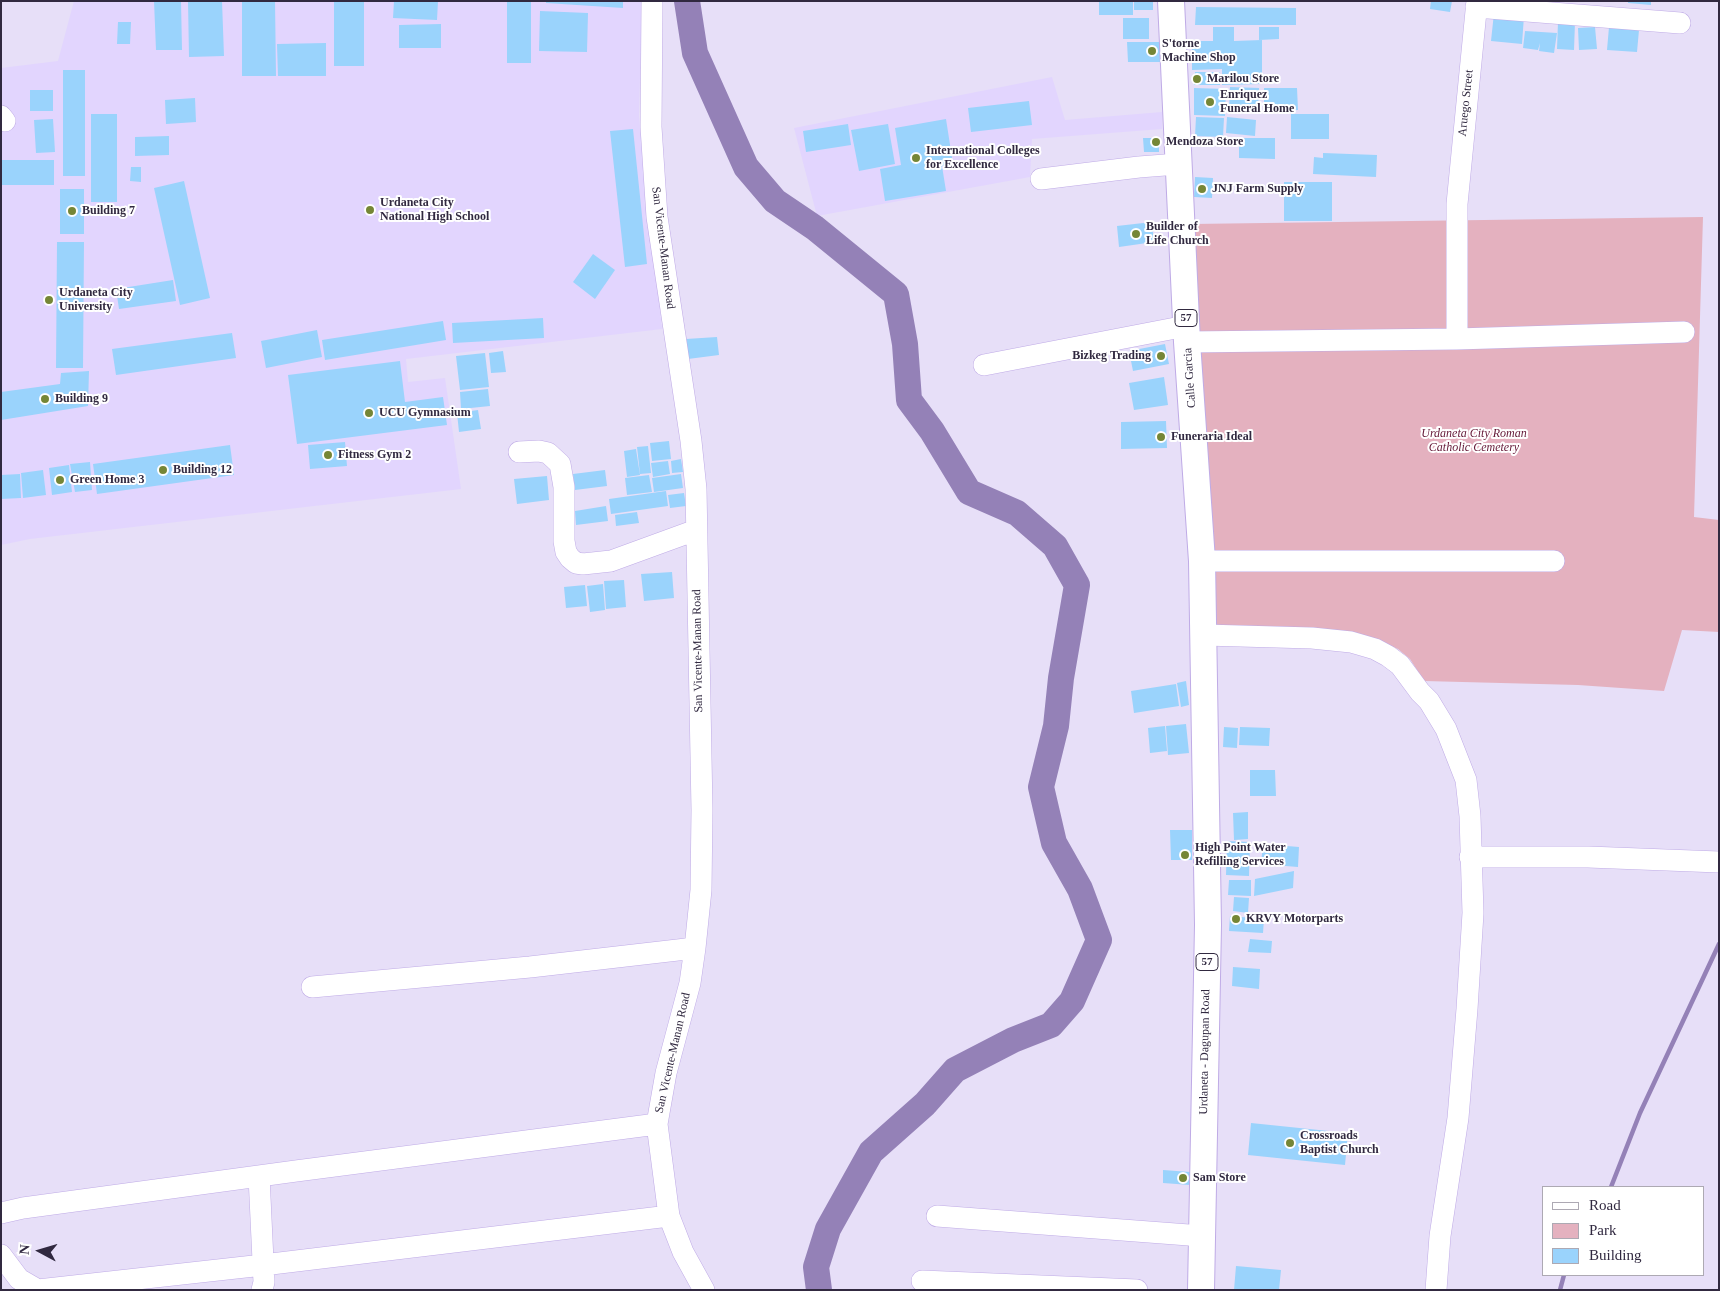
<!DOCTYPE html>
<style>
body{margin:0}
#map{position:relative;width:1720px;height:1291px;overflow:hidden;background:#e7dff8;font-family:Georgia,serif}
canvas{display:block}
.frame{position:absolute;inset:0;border:2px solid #312940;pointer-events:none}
.legend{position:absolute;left:1542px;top:1186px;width:162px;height:90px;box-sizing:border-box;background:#fff;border:1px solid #ada9b3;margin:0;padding:6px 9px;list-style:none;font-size:15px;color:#312940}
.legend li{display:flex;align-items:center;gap:10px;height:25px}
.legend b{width:25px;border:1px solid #ada9b3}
.north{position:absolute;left:15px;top:1226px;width:50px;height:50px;-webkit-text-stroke:4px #fff;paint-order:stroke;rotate:276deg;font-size:14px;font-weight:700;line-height:20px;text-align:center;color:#312940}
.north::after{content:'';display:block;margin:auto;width:18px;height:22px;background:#312940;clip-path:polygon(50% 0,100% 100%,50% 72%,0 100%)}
</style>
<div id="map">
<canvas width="1720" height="1291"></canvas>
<div class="frame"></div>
<ul class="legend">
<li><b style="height:6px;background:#fff"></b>Road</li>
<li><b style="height:14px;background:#e4b1bf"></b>Park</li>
<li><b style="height:14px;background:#9ad3fc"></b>Building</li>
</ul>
<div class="north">N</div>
</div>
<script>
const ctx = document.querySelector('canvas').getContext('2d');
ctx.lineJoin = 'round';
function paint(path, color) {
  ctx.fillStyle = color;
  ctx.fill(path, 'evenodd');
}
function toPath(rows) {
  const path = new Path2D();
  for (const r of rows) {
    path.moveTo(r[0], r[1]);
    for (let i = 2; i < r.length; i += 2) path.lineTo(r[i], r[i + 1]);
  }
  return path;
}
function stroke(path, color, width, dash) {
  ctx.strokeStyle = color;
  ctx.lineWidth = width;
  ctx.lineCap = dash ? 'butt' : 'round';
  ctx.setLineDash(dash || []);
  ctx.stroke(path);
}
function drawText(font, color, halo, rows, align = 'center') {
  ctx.font = font + ' Georgia,serif';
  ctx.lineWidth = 4;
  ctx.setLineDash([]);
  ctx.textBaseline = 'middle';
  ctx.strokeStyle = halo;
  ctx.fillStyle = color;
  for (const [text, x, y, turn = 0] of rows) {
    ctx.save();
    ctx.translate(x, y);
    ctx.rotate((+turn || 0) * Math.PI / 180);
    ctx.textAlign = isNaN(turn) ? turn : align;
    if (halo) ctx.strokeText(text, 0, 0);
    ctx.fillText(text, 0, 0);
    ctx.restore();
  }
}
const built = toPath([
 [74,1,642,1,639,116,662,329,406,359,408,382,445,378,461,489,30,539,1,545,1,68,58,61],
 [1052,77,1065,120,1162,112,1162,129,1032,139,1030,177,817,216,794,128]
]);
const green = toPath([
 [1703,217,1694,517,1719,520,1719,632,1682,630,1664,691,1578,685,1424,681,1410,659,1398,649,1357,633,1235,633,1216,626,1192,224]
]);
const stream = toPath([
 [1611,1187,1640,1113,1719,944],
 [1560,1290,1564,1275]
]);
const river = toPath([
 [687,1,695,53,746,167,775,201,815,228,896,294,905,344,909,400,932,431,969,492,1017,513,1055,546,1077,585,1061,678,1056,726,1041,787,1054,843,1080,889,1099,940,1072,1001,1051,1025,1013,1040,955,1070,925,1104,871,1152,828,1229,816,1267,819,1290]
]);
const building = toPath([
 [154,1,181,1,182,50,156,50],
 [188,1,222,1,224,56,189,57],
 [242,1,275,1,276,76,242,76],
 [334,1,364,1,364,66,334,66],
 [394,1,438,1,437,20,393,18],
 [507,1,531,1,531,63,507,63],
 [546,1,623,1,623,8,546,3],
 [1099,1,1133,1,1133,15,1099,15],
 [1134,1,1153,1,1153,10,1134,10],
 [1431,1,1452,1,1450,12,1430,9],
 [1628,1,1651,1,1651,5,1628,3],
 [1196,7,1296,8,1296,25,1195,25],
 [540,11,588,13,587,52,539,51],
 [1494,13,1524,16,1522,44,1491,41],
 [1123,18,1149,18,1149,39,1123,39],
 [118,22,131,22,130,44,117,44],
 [1558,22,1575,22,1574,50,1557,49],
 [441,24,441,48,399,48,399,25],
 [1213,27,1234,27,1234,41,1262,40,1262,84,1222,85,1222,69,1192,70,1192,41,1213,41],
 [1259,27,1279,27,1279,39,1259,40],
 [1595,27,1597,49,1579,50,1578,28],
 [1609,27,1639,30,1637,52,1607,50],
 [1525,31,1557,33,1554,53,1539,51,1540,43,1538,50,1523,48],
 [1127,42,1160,42,1160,62,1128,62],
 [326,43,326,76,278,76,277,44],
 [63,70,85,70,85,176,63,176],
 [1195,72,1220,72,1220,85,1194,85],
 [1230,87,1259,88,1258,110,1229,110],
 [1194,88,1226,89,1225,116,1194,115],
 [1264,88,1297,88,1298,110,1264,111],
 [30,90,53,90,53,111,30,111],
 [195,98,196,122,166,124,165,100],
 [1029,101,1032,125,971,132,968,108],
 [91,114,117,114,117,202,91,202],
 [1291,114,1329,114,1329,139,1291,139],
 [1196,117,1224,118,1223,137,1195,136],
 [1227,117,1256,120,1255,136,1226,133],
 [53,119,55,152,36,153,34,120],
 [946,119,953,164,942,166,946,191,885,201,880,169,901,165,895,128],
 [848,124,851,145,806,152,803,131],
 [888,124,895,164,859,171,851,130],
 [633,129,647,264,625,267,610,131],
 [169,136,169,155,135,156,135,137],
 [1143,138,1159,138,1159,152,1144,152],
 [1239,138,1275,138,1275,159,1239,158],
 [1323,153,1377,155,1376,177,1313,174,1314,157,1323,158],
 [1,160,54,160,54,185,1,185],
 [131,167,141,167,141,182,130,181],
 [1195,177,1213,178,1212,198,1194,197],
 [184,181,210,298,180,305,154,188],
 [1284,182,1332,182,1332,221,1284,221],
 [60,189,84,189,84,234,60,234],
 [1152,222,1154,242,1119,247,1117,226],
 [57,242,84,242,83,368,56,368],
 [593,254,615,270,595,299,573,282],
 [173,280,176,301,119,309,116,289],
 [543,318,544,338,453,343,452,323],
 [443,321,446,340,325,360,322,340],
 [317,330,322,357,266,368,261,341],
 [232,333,236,358,116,375,112,349],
 [717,337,719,355,688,359,686,339],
 [1165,344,1169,364,1133,371,1129,351],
 [503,351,506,372,491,373,489,353],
 [485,353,489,387,460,390,456,356],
 [400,361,405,402,443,397,447,425,297,444,288,375],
 [89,371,88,406,1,420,1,392,60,384,61,373],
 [1164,377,1168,405,1134,410,1129,383],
 [488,389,490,406,461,409,460,392],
 [478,410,481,429,459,432,457,413],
 [1166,421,1167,448,1121,449,1121,422],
 [669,441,671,459,652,461,650,443],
 [345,442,347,466,310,469,308,445],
 [230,445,234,475,97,494,93,464],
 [648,446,651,473,640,474,637,447],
 [636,449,640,475,627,477,624,451],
 [681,459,683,472,672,473,671,461],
 [668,461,670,474,653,477,651,463],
 [90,462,92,490,75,492,70,464],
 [69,465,72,492,52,495,49,468],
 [43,470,46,495,23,498,21,473],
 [605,470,607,486,575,490,573,474],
 [20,474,21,498,1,499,1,475],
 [681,474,683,488,654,492,652,478],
 [649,475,652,492,627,495,625,478],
 [547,476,549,500,517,504,514,479],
 [666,491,668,506,611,514,609,499],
 [684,493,686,506,670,508,668,495],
 [606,506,608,521,576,525,575,511],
 [637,512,639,523,616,526,615,515],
 [672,572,674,598,644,601,641,574],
 [624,580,626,607,606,609,604,581],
 [603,584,605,610,590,612,587,586],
 [585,585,587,606,566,608,564,587],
 [1186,681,1189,705,1181,707,1177,683],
 [1176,684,1179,706,1134,713,1131,691],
 [1186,724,1189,753,1168,755,1166,726],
 [1165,726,1167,751,1150,753,1148,728],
 [1224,727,1238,728,1237,748,1223,747],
 [1240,727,1270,728,1269,746,1239,745],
 [1250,770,1275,770,1276,796,1250,796],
 [1248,812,1248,839,1234,840,1233,813],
 [1170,830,1192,830,1192,860,1171,860],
 [1227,841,1250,842,1249,876,1226,875],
 [1263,844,1299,847,1298,867,1261,864],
 [1294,871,1293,888,1254,896,1255,879],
 [1229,880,1251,880,1251,896,1228,895],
 [1234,897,1249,898,1248,913,1233,911],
 [1230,916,1264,919,1263,933,1229,931],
 [1250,939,1272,941,1271,953,1248,952],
 [1233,967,1260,969,1259,989,1232,986],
 [1251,1123,1348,1133,1345,1165,1248,1155],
 [1163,1170,1190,1172,1190,1185,1163,1183],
 [1236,1266,1281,1270,1279,1290,1234,1290]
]);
const minor = toPath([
 [652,1,651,127,657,217,691,441,696,489,702,810,701,890,695,948,690,983,666,1073,657,1124,669,1216,683,1252,704,1290],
 [1476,7,1680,23],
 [1,116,5,121],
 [1041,179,1139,167,1178,164],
 [1457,339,1457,204,1477,1],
 [1187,342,1457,339,1684,332],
 [984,365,1186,326],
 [519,452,539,451,548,453,560,464,564,487,564,541,566,552,570,558,576,563,583,564,611,561,696,530],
 [1202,561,1554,561],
 [1204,635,1312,638,1351,642,1375,649,1388,656,1400,665,1420,692,1429,701,1446,729,1466,780,1470,816,1473,913,1467,1009,1458,1118,1440,1236,1436,1290],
 [1470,857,1588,857,1719,862],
 [312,987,530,967,695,948],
 [259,1176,264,1282,262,1290],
 [1,1213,23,1208,296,1171,657,1124],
 [937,1216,1202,1236],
 [1,1255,19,1279,38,1290,263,1265,669,1216],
 [922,1281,1137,1290]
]);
const major = toPath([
 [1171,1,1187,342,1202,561,1208,925,1201,1290]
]);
const markers = [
 [1152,51,5,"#758636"],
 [1197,79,5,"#758636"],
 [1210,102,5,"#758636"],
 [1156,142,5,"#758636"],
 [916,158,5,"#758636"],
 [1202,189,5,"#758636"],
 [370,210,5,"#758636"],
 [72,211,5,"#758636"],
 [1136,234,5,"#758636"],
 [49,300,5,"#758636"],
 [1161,356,5,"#758636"],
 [45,399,5,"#758636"],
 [369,413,5,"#758636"],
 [1161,437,5,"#758636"],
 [328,455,5,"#758636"],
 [163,470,5,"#758636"],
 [60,480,5,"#758636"],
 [1185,855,5,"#758636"],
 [1236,919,5,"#758636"],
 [1290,1143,5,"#758636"],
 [1183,1178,5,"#758636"]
];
const shields = [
 [1186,318,22],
 [1207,962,22]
];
const shieldNames = [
 ["57",1186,318],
 ["57",1207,962]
];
const poiNames = [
 ["S'torne",1162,44],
 ["Machine Shop",1162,58],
 ["Marilou Store",1207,79],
 ["Enriquez",1220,95],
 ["Funeral Home",1220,109],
 ["Mendoza Store",1166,142],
 ["International Colleges",926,151],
 ["for Excellence",926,165],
 ["JNJ Farm Supply",1212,189],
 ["Urdaneta City",380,203],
 ["National High School",380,217],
 ["Building 7",82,211],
 ["Builder of",1146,227],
 ["Life Church",1146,241],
 ["Urdaneta City",59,293],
 ["University",59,307],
 ["Bizkeg Trading",1151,356,"right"],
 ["Building 9",55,399],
 ["UCU Gymnasium",379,413],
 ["Funeraria Ideal",1171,437],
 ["Fitness Gym 2",338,455],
 ["Building 12",173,470],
 ["Green Home 3",70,480],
 ["High Point Water",1195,848],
 ["Refilling Services",1195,862],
 ["KRVY Motorparts",1246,919],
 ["Crossroads",1300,1136],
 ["Baptist Church",1300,1150],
 ["Sam Store",1193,1178]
];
const streetNames = [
 ["Aruego Street",1466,103,-84],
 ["San Vicente-Manan Road",663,248,83],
 ["Calle Garcia",1190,378,-94],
 ["San Vicente-Manan Road",698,651,-91],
 ["Urdaneta - Dagupan Road",1205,1052,-89],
 ["San Vicente-Manan Road",673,1053,-77]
];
const parkNames = [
 ["Urdaneta City Roman",1474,434],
 ["Catholic Cemetery",1474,448]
];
paint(built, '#e2d5fe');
paint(green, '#e4b1bf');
stroke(stream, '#9481b7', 4.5);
stroke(river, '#9481b7', 26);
paint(building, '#9ad3fc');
stroke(minor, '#bfabe6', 22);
stroke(major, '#bfabe6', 28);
stroke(minor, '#fff', 21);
stroke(major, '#fff', 26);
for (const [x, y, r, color] of markers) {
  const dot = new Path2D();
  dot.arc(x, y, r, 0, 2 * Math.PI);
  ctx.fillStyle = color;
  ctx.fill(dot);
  stroke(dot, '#fff', 2);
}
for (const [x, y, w] of shields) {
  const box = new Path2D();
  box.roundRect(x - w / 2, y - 8.5, w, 17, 4);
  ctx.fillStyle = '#fff';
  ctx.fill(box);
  stroke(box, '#312940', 1);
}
drawText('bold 11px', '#312940', null, shieldNames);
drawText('bold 12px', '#312940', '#fff', poiNames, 'left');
drawText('12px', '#312940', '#fff', streetNames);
drawText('italic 12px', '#641837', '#fff', parkNames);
</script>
